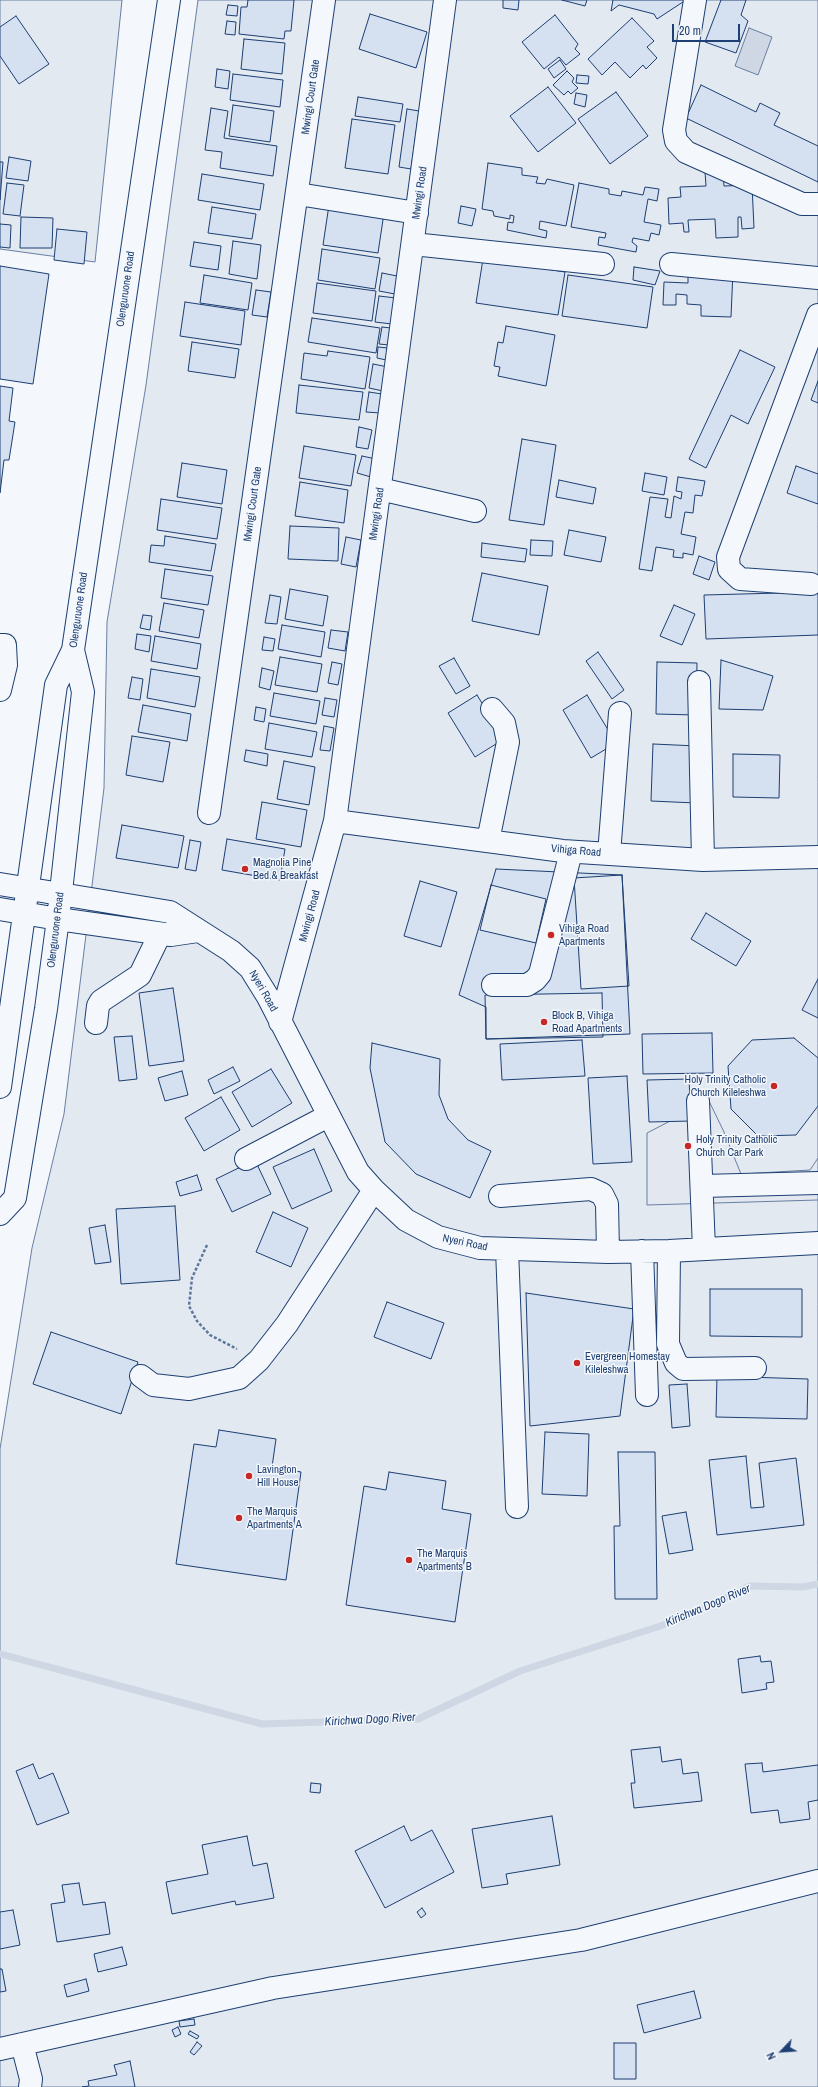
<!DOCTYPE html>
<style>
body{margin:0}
#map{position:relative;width:818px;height:2087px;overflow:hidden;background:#f4f7fb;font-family:"Archivo Narrow",sans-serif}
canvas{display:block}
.north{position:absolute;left:762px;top:2031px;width:40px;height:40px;-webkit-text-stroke:3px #f4f7fb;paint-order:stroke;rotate:245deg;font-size:11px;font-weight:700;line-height:16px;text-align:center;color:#1d3f73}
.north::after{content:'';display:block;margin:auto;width:14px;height:18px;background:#1d3f73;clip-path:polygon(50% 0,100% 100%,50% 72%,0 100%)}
.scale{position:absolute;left:672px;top:24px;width:68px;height:18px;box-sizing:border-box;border:2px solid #1d3f73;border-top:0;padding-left:5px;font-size:12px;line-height:14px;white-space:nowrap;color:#1d3f73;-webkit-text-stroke:3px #f4f7fb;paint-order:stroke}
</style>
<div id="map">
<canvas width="818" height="2087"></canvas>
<div class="north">N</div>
<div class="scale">20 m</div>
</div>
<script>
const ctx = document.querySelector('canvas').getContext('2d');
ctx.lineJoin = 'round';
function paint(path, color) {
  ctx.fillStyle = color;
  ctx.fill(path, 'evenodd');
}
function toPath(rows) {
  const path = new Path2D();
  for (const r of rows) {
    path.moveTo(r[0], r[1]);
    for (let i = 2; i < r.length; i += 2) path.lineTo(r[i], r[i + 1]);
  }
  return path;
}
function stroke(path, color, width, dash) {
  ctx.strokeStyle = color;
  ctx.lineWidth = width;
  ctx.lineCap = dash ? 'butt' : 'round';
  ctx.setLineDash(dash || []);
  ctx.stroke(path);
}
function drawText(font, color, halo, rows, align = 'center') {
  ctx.font = font + ' "Archivo Narrow",sans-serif';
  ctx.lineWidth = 3;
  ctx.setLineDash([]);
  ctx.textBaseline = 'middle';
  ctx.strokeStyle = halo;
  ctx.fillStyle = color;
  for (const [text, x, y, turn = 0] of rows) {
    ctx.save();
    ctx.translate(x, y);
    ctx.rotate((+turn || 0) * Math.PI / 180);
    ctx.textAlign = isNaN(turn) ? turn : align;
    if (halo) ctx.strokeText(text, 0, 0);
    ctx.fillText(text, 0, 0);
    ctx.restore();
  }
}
const green = toPath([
 [0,0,122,0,95,262,0,249,0,0],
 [198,0,818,0,818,2087,0,2087,0,1449,32,1248,64,1114,104,788,107,622,146,385,198,0]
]);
const parking = toPath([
 [709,1101,724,1132,741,1174,810,1170,818,1158,818,1200,647,1205,647,1133,709,1101]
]);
const water = toPath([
 [749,28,772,37,758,75,735,66,749,28]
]);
const stream = toPath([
 [0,1654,262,1724,418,1719,520,1671,682,1619,750,1586,803,1587,818,1584]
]);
const building = toPath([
 [248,0,294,0,291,31,285,31,284,39,239,34,241,7,247,7,248,0],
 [503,0,519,0,518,10,503,8,503,0],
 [562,0,587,0,585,6,562,0],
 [613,0,686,0,657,19,654,14,619,5,611,11,613,0],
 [721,0,746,0,741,15,748,21,736,53,705,42,721,0],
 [228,5,238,6,237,16,226,15,228,5],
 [370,14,427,32,416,68,359,49,370,14],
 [555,15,578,44,575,49,580,54,566,65,559,57,544,69,522,42,555,15],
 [16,16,49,64,19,84,0,56,0,27,16,16],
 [632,18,654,41,647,47,657,58,646,69,643,65,630,78,615,62,602,75,588,59,632,18],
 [227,21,236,22,235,35,225,34,227,21],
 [244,39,285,43,282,74,241,69,244,39],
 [560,60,566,69,554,78,548,69,560,60],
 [217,69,230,71,228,89,215,87,217,69],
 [567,71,574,78,572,82,578,88,571,94,568,91,564,95,553,85,567,71],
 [233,74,283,80,280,107,230,100,233,74],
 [577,75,589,76,588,84,576,83,577,75],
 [701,85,756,112,760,103,780,113,774,125,818,146,818,182,686,118,701,85],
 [548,87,576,123,538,152,510,116,548,87],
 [616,92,648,136,610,164,578,119,616,92],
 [576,93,587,95,585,107,574,104,576,93],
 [358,97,403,104,400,122,355,116,358,97],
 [233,105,274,111,270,142,229,136,233,105],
 [211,108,228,111,224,138,277,146,273,176,220,168,222,152,205,150,211,108],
 [407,109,419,111,411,169,399,167,407,109],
 [352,119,395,125,388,174,345,168,352,119],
 [9,157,31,161,28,181,6,178,9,157],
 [0,162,3,162,0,200,0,162],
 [488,163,522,168,522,175,538,177,536,183,545,184,547,179,574,185,566,226,540,221,539,229,547,231,546,238,507,230,508,222,513,223,514,216,510,215,510,219,494,216,493,211,482,209,488,163],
 [705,172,723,172,724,186,752,185,754,228,742,229,741,217,738,217,738,237,716,238,715,219,688,220,689,232,684,232,683,223,669,224,668,198,681,197,680,187,706,186,705,172],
 [202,174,264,184,260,210,198,200,202,174],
 [7,183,24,185,20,216,3,214,7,183],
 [579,183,609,189,609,194,621,196,622,191,643,195,645,187,659,189,657,201,648,199,644,222,661,225,659,235,651,233,649,241,633,238,632,242,637,246,636,252,598,245,599,237,605,238,606,233,571,227,579,183],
 [329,205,384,213,378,253,323,245,329,205],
 [461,206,476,209,472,226,458,223,461,206],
 [212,207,256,214,252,239,208,233,212,207],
 [21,217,53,218,52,248,20,248,21,217],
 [0,224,11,225,10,248,0,247,0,224],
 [57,229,87,232,84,264,54,260,57,229],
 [233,241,261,245,257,279,229,274,233,241],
 [194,242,221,246,218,270,190,266,194,242],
 [322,249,380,258,375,289,318,280,322,249],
 [483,259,565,272,558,315,476,303,483,259],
 [0,266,49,274,33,384,0,379,0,266],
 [634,267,660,271,655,285,633,280,634,267],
 [688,270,733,271,731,317,701,316,701,305,687,304,687,295,676,294,676,305,663,305,664,282,688,283,688,270],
 [382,273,397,276,395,294,379,291,382,273],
 [204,275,252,283,248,310,200,303,204,275],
 [568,275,653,287,647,328,562,316,568,275],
 [317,283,376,291,372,321,313,313,317,283],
 [256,290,271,292,267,317,252,315,256,290],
 [379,296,396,298,392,324,375,322,379,296],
 [185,302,245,311,241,345,180,336,185,302],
 [312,318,380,328,376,353,308,342,312,318],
 [506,326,555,335,546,386,498,376,500,367,494,366,498,342,503,343,506,326],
 [382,327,391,328,389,345,379,344,382,327],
 [192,342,239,349,235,378,188,371,192,342],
 [378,347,388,348,386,360,377,358,378,347],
 [740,350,775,367,748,424,731,415,706,468,689,459,740,350],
 [328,351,370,357,365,389,301,379,304,353,327,356,328,351],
 [373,364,388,367,383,391,369,388,373,364],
 [818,381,818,403,811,400,818,381],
 [299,385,363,392,359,420,296,413,299,385],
 [0,386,13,388,9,421,15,422,9,460,4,460,0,493,0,386],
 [369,392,382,394,380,413,366,412,369,392],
 [359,427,372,430,368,449,356,447,359,427],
 [522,439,556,445,544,525,509,520,522,439],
 [304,446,356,455,351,486,299,478,304,446],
 [362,456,376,459,371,477,357,473,362,456],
 [182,463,227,470,222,504,177,497,182,463],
 [796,466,818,474,818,504,787,493,796,466],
 [645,473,667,477,664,495,642,491,645,473],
 [678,477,705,481,702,496,695,495,693,513,685,512,681,534,696,537,693,555,683,553,683,558,673,557,674,550,656,547,652,571,639,569,650,497,668,499,665,517,671,518,674,496,681,499,682,492,676,491,678,477],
 [559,480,596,488,593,504,556,497,559,480],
 [300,482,348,490,344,523,295,516,300,482],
 [161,499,222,508,217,539,157,530,161,499],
 [290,526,339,528,338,561,288,559,290,526],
 [569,530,606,537,601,562,564,555,569,530],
 [165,536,216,544,211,571,149,562,151,545,164,546,165,536],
 [346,537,361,540,356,567,341,564,346,537],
 [531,540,553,541,552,556,530,555,531,540],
 [482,543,527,549,525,562,481,557,482,543],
 [699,556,715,562,709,580,693,574,699,556],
 [165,569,213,576,208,605,161,598,165,569],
 [482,573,548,586,539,635,472,621,482,573],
 [290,589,328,596,323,626,285,619,290,589],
 [818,592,818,635,706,639,704,595,818,592],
 [270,595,281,597,277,624,265,623,270,595],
 [164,603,204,610,199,638,159,631,164,603],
 [674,605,695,614,682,645,660,636,674,605],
 [143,615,152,616,150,630,140,628,143,615],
 [282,625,325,632,321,657,278,649,282,625],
 [331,630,348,632,345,651,328,648,331,630],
 [137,634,151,636,149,652,135,649,137,634],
 [155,636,201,644,197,669,151,661,155,636],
 [264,637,275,639,273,651,262,650,264,637],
 [598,652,624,690,612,699,586,661,598,652],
 [280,657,322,664,317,692,275,685,280,657],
 [454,658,470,686,456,694,439,666,454,658],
 [721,660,773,676,763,710,719,709,721,660],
 [332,662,342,664,338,685,328,683,332,662],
 [657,662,697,663,696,715,656,714,657,662],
 [262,668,274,671,270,690,259,687,262,668],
 [151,669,200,677,195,707,147,698,151,669],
 [132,677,143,679,140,700,128,698,132,677],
 [274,693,320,701,316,724,270,716,274,693],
 [477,695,504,739,475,757,448,713,477,695],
 [587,695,616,743,591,758,563,710,587,695],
 [325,698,337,700,334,717,322,715,325,698],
 [143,705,191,714,187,741,138,732,143,705],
 [256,707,266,709,264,722,254,720,256,707],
 [269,723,317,732,312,757,265,749,269,723],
 [324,726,334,728,330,751,320,750,324,726],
 [132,736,170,742,163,782,126,775,132,736],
 [653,744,697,746,696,803,651,801,653,744],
 [246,750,268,754,267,766,244,761,246,750],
 [733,754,780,755,779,798,733,797,733,754],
 [284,761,315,767,309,805,277,799,284,761],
 [262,802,307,810,301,847,256,839,262,802],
 [122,825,184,836,178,868,116,858,122,825],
 [227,839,285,849,280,880,222,870,227,839],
 [190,840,201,842,196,871,185,869,190,840],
 [496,869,622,875,630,1034,486,1039,486,1007,459,995,496,869],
 [622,875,629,986,581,989,574,878,622,875],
 [420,881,457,892,441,947,404,936,420,881],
 [491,885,546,899,536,943,480,930,491,885],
 [706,913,751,941,736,966,691,939,706,913],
 [818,979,818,1018,802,1010,818,979],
 [173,988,184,1061,149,1066,139,993,173,988],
 [602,993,603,1037,486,1039,485,995,602,993],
 [712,1033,713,1073,643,1074,642,1034,712,1033],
 [132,1036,137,1079,119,1081,114,1037,132,1036],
 [794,1038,818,1058,818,1106,796,1135,758,1136,731,1109,728,1066,752,1040,794,1038],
 [582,1040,585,1076,502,1080,500,1044,582,1040],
 [372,1043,440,1059,439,1095,448,1119,468,1140,491,1151,470,1198,416,1174,385,1142,370,1068,372,1043],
 [233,1067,240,1081,214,1094,208,1080,233,1067],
 [271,1069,292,1103,252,1127,232,1092,271,1069],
 [182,1071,188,1095,165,1101,158,1078,182,1071],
 [627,1076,632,1162,593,1164,588,1078,627,1076],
 [689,1079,691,1121,649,1122,647,1080,689,1079],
 [221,1097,240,1130,204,1151,185,1118,221,1097],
 [314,1149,332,1191,292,1209,273,1167,314,1149],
 [255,1160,271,1194,232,1212,216,1179,255,1160],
 [197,1175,202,1190,180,1196,176,1182,197,1175],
 [175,1206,180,1280,121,1284,116,1209,175,1206],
 [273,1212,308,1228,291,1267,256,1252,273,1212],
 [105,1225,111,1262,95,1264,89,1228,105,1225],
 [710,1289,802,1289,802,1337,710,1336,710,1289],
 [526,1293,634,1309,620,1416,530,1426,526,1293],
 [387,1302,444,1323,431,1359,374,1337,387,1302],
 [51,1332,138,1362,121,1414,33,1384,51,1332],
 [717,1376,808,1379,807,1419,716,1417,717,1376],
 [687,1384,690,1426,672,1428,669,1385,687,1384],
 [219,1430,276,1439,272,1467,301,1472,286,1580,176,1564,194,1444,216,1447,219,1430],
 [545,1432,589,1434,587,1496,542,1494,545,1432],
 [618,1452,655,1452,657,1599,615,1599,614,1526,620,1526,618,1452],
 [746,1456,751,1508,764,1507,759,1463,796,1458,804,1525,717,1535,709,1460,746,1456],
 [389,1472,446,1481,442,1509,471,1514,455,1622,346,1605,364,1486,386,1490,389,1472],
 [686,1512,693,1550,669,1554,662,1516,686,1512],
 [760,1656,761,1662,771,1661,774,1682,766,1683,767,1689,742,1693,738,1659,760,1656],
 [660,1747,662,1762,681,1759,683,1774,698,1772,702,1801,634,1808,631,1783,635,1783,631,1750,660,1747],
 [762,1763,763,1772,818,1765,818,1800,808,1802,810,1819,780,1823,778,1810,751,1813,745,1764,762,1763],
 [33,1764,39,1779,53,1773,69,1813,37,1825,16,1771,33,1764],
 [311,1783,321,1784,320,1793,310,1792,311,1783],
 [552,1816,560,1865,506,1874,508,1884,482,1888,472,1829,552,1816],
 [404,1826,411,1841,432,1830,454,1872,385,1908,355,1851,404,1826],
 [247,1836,253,1866,267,1863,274,1898,236,1905,235,1901,172,1914,166,1882,208,1874,202,1845,247,1836],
 [79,1883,83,1905,105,1902,110,1934,57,1942,51,1904,65,1902,62,1885,79,1883],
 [422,1908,426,1914,421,1918,417,1912,422,1908],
 [13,1910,20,1945,0,1949,0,1912,13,1910],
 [122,1947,127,1965,98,1972,94,1954,122,1947],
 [0,1969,2,1969,6,1991,0,1992,0,1969],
 [86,1979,89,1991,67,1997,64,1985,86,1979],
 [694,1991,701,2018,644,2033,637,2005,694,1991],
 [194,2019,195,2025,180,2027,179,2021,194,2019],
 [178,2027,181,2034,175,2037,172,2030,178,2027],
 [190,2031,199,2036,197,2039,188,2034,190,2031],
 [197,2042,202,2046,194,2055,190,2052,197,2042],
 [614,2043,636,2043,636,2079,614,2079,614,2043],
 [130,2061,135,2087,82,2087,89,2086,88,2081,117,2075,114,2065,130,2061]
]);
const path = toPath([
 [207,1245,192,1278,189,1306,197,1321,210,1335,237,1349]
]);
const minor = toPath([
 [695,0,674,130,676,141,686,152,802,204,818,204],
 [298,194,417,213],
 [413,244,603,264],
 [671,264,818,278],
 [380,489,475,511],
 [811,584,740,579,729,569,728,557,818,315],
 [0,645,5,645,6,665,0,690],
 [699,682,703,860],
 [209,813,324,0],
 [335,821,563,851,703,860,818,857],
 [488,841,508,742,504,723,492,709],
 [609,854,620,713],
 [0,884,170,912,231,951,250,968,268,997,358,1172,374,1190,406,1220,438,1237,480,1248,608,1252,669,1251,818,1243],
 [0,909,58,919,171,935,198,931],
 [493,985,527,985,535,980,540,974,571,852],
 [280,1022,335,821,445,0],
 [96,1023,98,1006,101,1001,140,975,160,934],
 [0,1087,56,685,73,650],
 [698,1101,704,1249],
 [246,1159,328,1116],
 [702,1186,818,1183],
 [500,1196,591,1189,602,1194,607,1204,608,1252],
 [0,1214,15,1198,46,1009,58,919,83,692,73,650,169,0],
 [507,1249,517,1507],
 [642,1251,647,1395],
 [669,1251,668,1344,676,1363,683,1369,755,1368],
 [141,1376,153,1385,189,1389,239,1378,259,1360,287,1324,374,1190],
 [22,2044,31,2079,30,2087],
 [0,2049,273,1988,581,1940,818,1881]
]);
const markers = [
 [245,869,4,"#c62828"],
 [551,935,4,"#c62828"],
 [544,1022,4,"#c62828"],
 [774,1086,4,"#c62828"],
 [688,1146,4,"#c62828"],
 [577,1363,4,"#c62828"],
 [249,1476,4,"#c62828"],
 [239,1518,4,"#c62828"],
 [409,1560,4,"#c62828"]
];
const streetNames = [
 ["Mwingi Court Gate",311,97,-82],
 ["Mwingi Road",420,193,-82],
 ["Olenguruone Road",126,289,-82],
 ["Mwingi Court Gate",253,504,-82],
 ["Mwingi Road",377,514,-82],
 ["Olenguruone Road",79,610,-82],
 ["Vihiga Road",576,851,5],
 ["Mwingi Road",310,916,-75],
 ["Olenguruone Road",56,930,-83],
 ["Nyeri Road",263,991,60],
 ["Nyeri Road",465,1243,12]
];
const poiNames = [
 ["Magnolia Pine",253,863],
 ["Bed & Breakfast",253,876],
 ["Vihiga Road",559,929],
 ["Apartments",559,942],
 ["Block B, Vihiga",552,1016],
 ["Road Apartments",552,1029],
 ["Holy Trinity Catholic",766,1080,"right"],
 ["Church Kileleshwa",766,1093,"right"],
 ["Holy Trinity Catholic",696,1140],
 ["Church Car Park",696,1153],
 ["Evergreen Homestay",585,1357],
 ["Kileleshwa",585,1370],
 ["Lavington",257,1470],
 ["Hill House",257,1483],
 ["The Marquis",247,1512],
 ["Apartments A",247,1525],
 ["The Marquis",417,1554],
 ["Apartments B",417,1567]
];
const waterNames = [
 ["Kirichwa Dogo River",708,1606,-23],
 ["Kirichwa Dogo River",370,1720,-3]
];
paint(green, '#e3e9f0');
stroke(green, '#687fa3', 1);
paint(parking, '#e3e8f0');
stroke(parking, '#687fa3', 1);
paint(water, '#cfd7e4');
stroke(water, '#687fa3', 1);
stroke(stream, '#cfd7e4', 7);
paint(building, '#d5e0f0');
stroke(building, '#1d3f73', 1);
stroke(minor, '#1d3f73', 24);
stroke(path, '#5e769c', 2.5, [3, 2]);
stroke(minor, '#f4f7fb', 22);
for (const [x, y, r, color] of markers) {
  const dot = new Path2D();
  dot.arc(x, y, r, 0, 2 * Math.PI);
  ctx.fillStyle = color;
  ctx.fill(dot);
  stroke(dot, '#f4f7fb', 1.5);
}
drawText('11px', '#1d3f73', '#f4f7fb', streetNames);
drawText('11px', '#1d3f73', '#f4f7fb', poiNames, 'left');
drawText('italic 12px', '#1d3f73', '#f4f7fb', waterNames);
</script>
